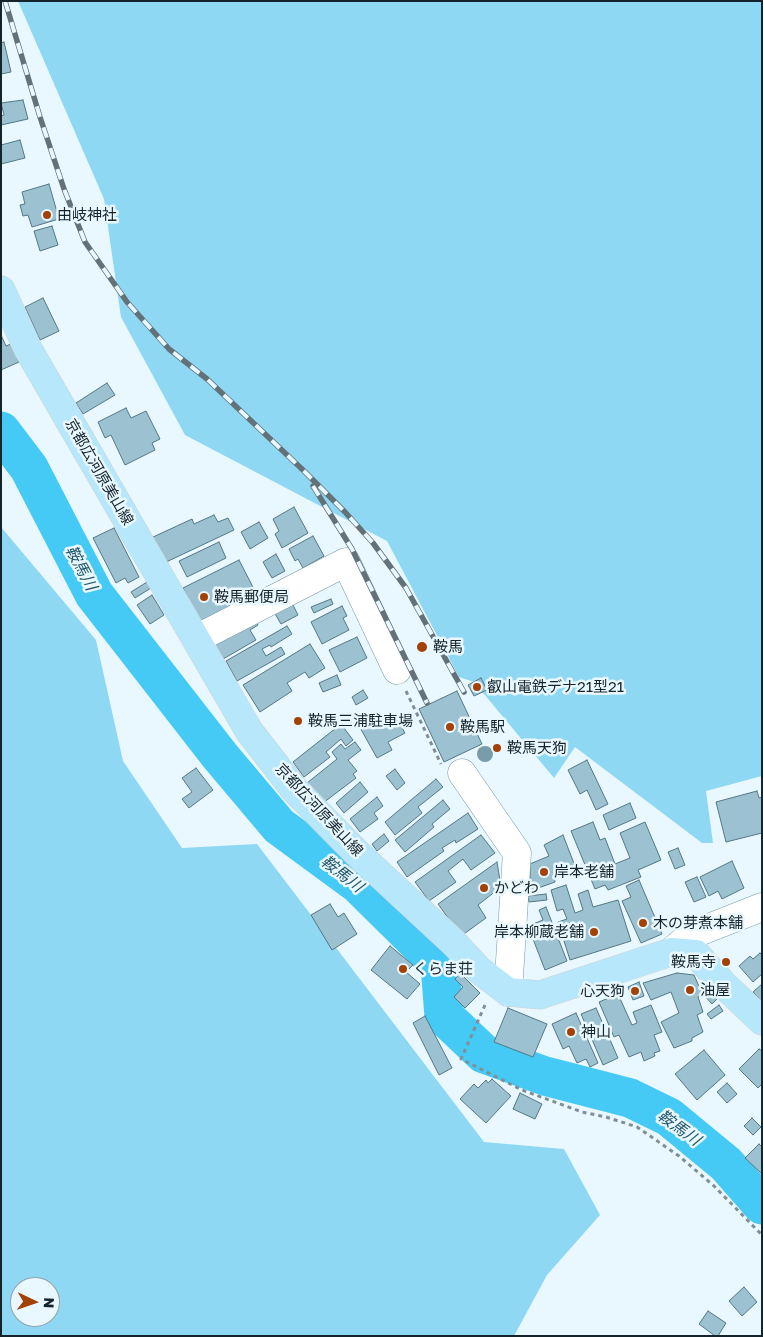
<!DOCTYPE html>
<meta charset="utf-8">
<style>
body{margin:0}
#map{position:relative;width:763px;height:1337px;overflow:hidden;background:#e9f8fe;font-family:"Golos Text",sans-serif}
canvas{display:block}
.frame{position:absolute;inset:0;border:2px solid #15242a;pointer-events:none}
.north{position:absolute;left:10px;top:1277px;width:50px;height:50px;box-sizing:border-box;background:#e9f8fe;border:1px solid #94a3a9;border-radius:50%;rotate:93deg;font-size:14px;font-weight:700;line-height:20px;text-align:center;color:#15242a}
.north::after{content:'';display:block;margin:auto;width:18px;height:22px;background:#a44105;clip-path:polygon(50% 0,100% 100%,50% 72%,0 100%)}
</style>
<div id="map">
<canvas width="763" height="1337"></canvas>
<div class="frame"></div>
<div class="north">N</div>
</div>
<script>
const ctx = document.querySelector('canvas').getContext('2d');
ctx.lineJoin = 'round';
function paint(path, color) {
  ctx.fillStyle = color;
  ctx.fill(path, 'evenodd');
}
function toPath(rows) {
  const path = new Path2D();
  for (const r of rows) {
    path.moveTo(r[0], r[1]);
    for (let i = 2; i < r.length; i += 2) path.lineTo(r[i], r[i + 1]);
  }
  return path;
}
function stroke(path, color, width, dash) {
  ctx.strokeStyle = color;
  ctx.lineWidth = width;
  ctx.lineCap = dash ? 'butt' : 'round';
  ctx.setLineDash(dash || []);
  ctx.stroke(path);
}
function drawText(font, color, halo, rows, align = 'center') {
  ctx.font = font + ' "Golos Text","Noto Sans JP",sans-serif';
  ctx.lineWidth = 5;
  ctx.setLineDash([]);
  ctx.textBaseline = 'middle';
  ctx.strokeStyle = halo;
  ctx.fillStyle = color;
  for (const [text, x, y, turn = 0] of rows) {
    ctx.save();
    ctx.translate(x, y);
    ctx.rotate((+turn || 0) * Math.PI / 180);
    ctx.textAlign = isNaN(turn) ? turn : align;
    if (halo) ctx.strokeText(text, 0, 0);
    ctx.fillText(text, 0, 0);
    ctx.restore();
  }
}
const green = toPath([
 [18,1,762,1,762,776,706,791,713,843,702,843,575,747,554,778,474,682,459,677,387,541,185,435,121,317,104,199],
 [1,527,96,640,123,761,182,848,257,844,484,1142,564,1149,600,1215,547,1275,514,1336,1,1336],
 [20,1287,50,1287,50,1317,20,1317]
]);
const river = toPath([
 [1,431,29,468,94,594,220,756,279,826,358,884,440,965,444,1016,484,1054,545,1076,630,1098,669,1117,726,1164,762,1205]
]);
const building = toPath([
 [4,42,11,72,1,74,1,43,4,42],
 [23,100,28,119,1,125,1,116,4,115,1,103,23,100],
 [20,140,25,158,1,164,1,145,20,140],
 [49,184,59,219,32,227,28,215,23,216,20,205,25,204,22,192,49,184],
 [52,226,58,245,40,251,34,231,52,226],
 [43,298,59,331,40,340,25,307,43,298],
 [1,335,6,346,11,344,19,362,1,370,1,335],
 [107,383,115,395,83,414,76,403,107,383],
 [126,408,131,418,146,411,160,439,152,443,155,450,125,465,111,435,105,438,98,422,126,408],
 [294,507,308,533,282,548,275,534,279,531,273,519,294,507],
 [214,515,218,522,228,518,234,530,162,564,151,538,192,519,194,524,214,515],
 [259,522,268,538,250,549,241,532,259,522],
 [114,528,139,577,128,583,125,578,116,583,93,538,114,528],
 [313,536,324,556,303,568,298,559,295,561,289,549,313,536],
 [219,542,226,558,187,577,179,561,219,542],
 [276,554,285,571,272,578,263,562,276,554],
 [239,560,256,593,227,607,230,613,202,627,183,588,239,560],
 [147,582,151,588,135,598,131,592,147,582],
 [152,595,164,615,150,624,137,605,152,595],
 [331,599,333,604,314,613,311,607,331,599],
 [291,601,298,615,281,624,273,610,291,601],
 [342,606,347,616,343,618,349,630,322,644,311,622,342,606],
 [254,618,258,625,250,630,256,640,223,659,213,642,254,618],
 [287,626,292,634,271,647,270,645,262,649,266,656,281,647,285,654,237,681,226,661,287,626],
 [357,637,367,658,340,672,329,650,357,637],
 [310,644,325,668,309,678,305,672,287,683,292,691,260,712,243,685,310,644],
 [337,675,341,685,323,692,319,683,337,675],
 [481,678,487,690,474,696,468,685,481,678],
 [363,690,368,698,356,705,352,697,363,690],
 [457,691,482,744,444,762,419,709,457,691],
 [371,717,377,728,396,718,405,733,388,742,392,750,377,758,358,724,371,717],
 [341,724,353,740,346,746,341,739,326,752,330,757,304,777,293,762,341,724],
 [355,742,361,750,348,760,357,771,353,774,356,778,323,803,307,783,337,759,332,752,341,744,345,749,355,742],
 [587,760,608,804,596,810,587,790,580,794,568,770,587,760],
 [196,768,213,790,189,808,182,799,192,792,182,778,196,768],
 [395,769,405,783,397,790,386,776,395,769],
 [436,779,443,787,418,807,422,813,395,835,385,822,436,779],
 [360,782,368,792,344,813,336,803,360,782],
 [757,791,759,798,762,797,762,833,726,842,716,802,757,791],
 [377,797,383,806,374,813,378,819,360,832,350,819,377,797],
 [443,800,450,809,432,824,434,827,405,852,395,840,443,800],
 [630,803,636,818,609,830,603,815,630,803],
 [468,813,478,829,456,843,455,840,442,848,444,851,407,877,397,862,468,813],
 [593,822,600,840,605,838,615,864,630,858,620,833,645,822,661,860,638,870,641,877,608,890,605,885,595,889,571,831,593,822],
 [384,834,389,841,377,851,372,844,384,834],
 [481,835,495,853,471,870,463,859,448,871,456,882,429,901,415,882,481,835],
 [563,835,575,866,555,875,555,882,530,891,530,864,549,856,544,845,563,835],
 [678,848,685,865,675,869,668,852,678,848],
 [732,861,744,888,722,899,718,891,709,896,700,877,732,861],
 [497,862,501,887,478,905,486,918,461,936,438,904,497,862],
 [697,877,706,897,694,902,685,882,697,877],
 [639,880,662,934,641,943,622,901,631,897,626,886,639,880],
 [566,885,575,913,583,910,578,894,588,890,593,907,618,900,631,941,570,960,558,922,567,919,563,909,557,911,551,890,566,885],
 [546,894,547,900,529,902,528,896,546,894],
 [330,904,338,917,344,913,357,934,332,950,311,915,330,904],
 [546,907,567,961,545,970,528,926,543,920,539,910,546,907],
 [390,946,413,965,406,972,420,984,407,999,371,970,390,946],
 [760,953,762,955,762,974,753,982,739,966,750,956,753,959,760,953],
 [460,973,480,993,465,1008,454,997,463,987,455,979,460,973],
 [677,973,694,975,703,995,698,997,703,1012,697,1015,703,1032,692,1038,692,1041,674,1048,661,1022,679,1013,671,992,651,1000,643,983,677,973],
 [639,982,644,996,633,1000,628,987,639,982],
 [762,984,762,1002,753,992,762,984],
 [708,990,717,999,712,1004,703,994,708,990],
 [618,994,632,1025,637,1023,633,1012,651,1005,662,1032,654,1035,660,1051,654,1053,655,1056,644,1061,641,1052,629,1057,619,1035,614,1037,599,1002,618,994],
 [719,1005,723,1011,711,1019,707,1014,719,1005],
 [508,1008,547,1024,533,1057,494,1042,508,1008],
 [596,1008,618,1058,603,1065,581,1014,596,1008],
 [576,1013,598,1063,590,1067,586,1059,577,1063,569,1046,563,1049,552,1024,576,1013],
 [425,1016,452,1068,439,1075,413,1023,425,1016],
 [759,1049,762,1051,762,1084,758,1088,739,1069,759,1049],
 [704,1050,725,1075,697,1100,675,1074,704,1050],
 [492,1079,511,1096,486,1123,460,1099,474,1084,478,1088,486,1080,488,1083,492,1079],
 [727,1083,737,1094,727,1103,717,1092,727,1083],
 [520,1093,542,1104,535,1119,513,1109,520,1093],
 [752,1118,761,1127,753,1135,744,1126,752,1118],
 [759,1144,762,1147,762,1174,745,1158,759,1144],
 [744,1287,757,1302,742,1316,729,1301,744,1287],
 [708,1311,726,1323,718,1336,715,1336,699,1324,708,1311]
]);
const path = toPath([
 [406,691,441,764],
 [485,1005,461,1059,522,1090,582,1112,606,1117,637,1127,679,1156,714,1186,762,1235]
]);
const minor = toPath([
 [196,639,346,562,397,670],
 [462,773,517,853,508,992],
 [671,952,691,935,762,907]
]);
const major = toPath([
 [1,290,28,349,249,731,294,789,359,855,454,943,479,970,508,992,540,995,671,952,696,954,723,984,762,1021]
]);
const rail = toPath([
 [5,1,40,117,64,189,85,242,127,302,169,349,207,379,304,471,345,512,373,543,406,588,464,692],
 [313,486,352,549,427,703]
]);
const trees = [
 [485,754]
];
const markers = [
 [47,215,5,"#a44105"],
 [204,597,5,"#a44105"],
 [422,647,6,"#a44105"],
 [477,687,5,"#a44105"],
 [298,721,5,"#a44105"],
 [450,727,5,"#a44105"],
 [497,748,5,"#a44105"],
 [544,872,5,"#a44105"],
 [484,888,5,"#a44105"],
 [643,923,5,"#a44105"],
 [594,932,5,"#a44105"],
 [726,962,5,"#a44105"],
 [403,969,5,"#a44105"],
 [690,990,5,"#a44105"],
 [635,991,5,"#a44105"],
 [571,1032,5,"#a44105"]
];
const poiNames = [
 ["由岐神社",57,215],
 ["鞍馬郵便局",214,597],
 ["鞍馬",433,647],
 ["叡山電鉄デナ21型21",487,687],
 ["鞍馬三浦駐車場",308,721],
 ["鞍馬駅",460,727],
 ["鞍馬天狗",507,748],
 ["岸本老舗",554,872],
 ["かどわ",494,888],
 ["木の芽煮本舗",653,923],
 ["岸本柳蔵老舗",584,932,"right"],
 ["鞍馬寺",716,962,"right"],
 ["くらま荘",413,969],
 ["油屋",700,990],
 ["心天狗",625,991,"right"],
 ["神山",581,1032]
];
const streetNames = [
 ["京都広河原美山線",99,472,60],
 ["京都広河原美山線",319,810,47]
];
const waterNames = [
 ["鞍馬川",81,568,62],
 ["鞍馬川",342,874,38],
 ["鞍馬川",679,1128,36]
];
paint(green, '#8ed8f4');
stroke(river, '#45c9f5', 39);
paint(building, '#9cc2d1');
stroke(building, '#537785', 1);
stroke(minor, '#759aa9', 29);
stroke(major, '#d0d3d4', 29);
stroke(path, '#808f95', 3, [4, 4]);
stroke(minor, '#fff', 28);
stroke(major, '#b6e7fa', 28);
stroke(rail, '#637278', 5.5);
stroke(rail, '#e9f8fe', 4, [11]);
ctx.fillStyle = '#789ca9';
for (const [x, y] of trees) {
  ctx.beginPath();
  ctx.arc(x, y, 8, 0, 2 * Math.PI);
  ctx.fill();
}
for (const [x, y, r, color] of markers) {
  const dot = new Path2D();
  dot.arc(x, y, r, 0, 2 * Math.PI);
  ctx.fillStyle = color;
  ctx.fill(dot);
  stroke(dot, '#e9f8fe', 2);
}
drawText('15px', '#15242a', '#e9f8fe', poiNames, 'left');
drawText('15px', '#15242a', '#e9f8fe', streetNames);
drawText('italic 16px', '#205567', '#e9f8fe', waterNames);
</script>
